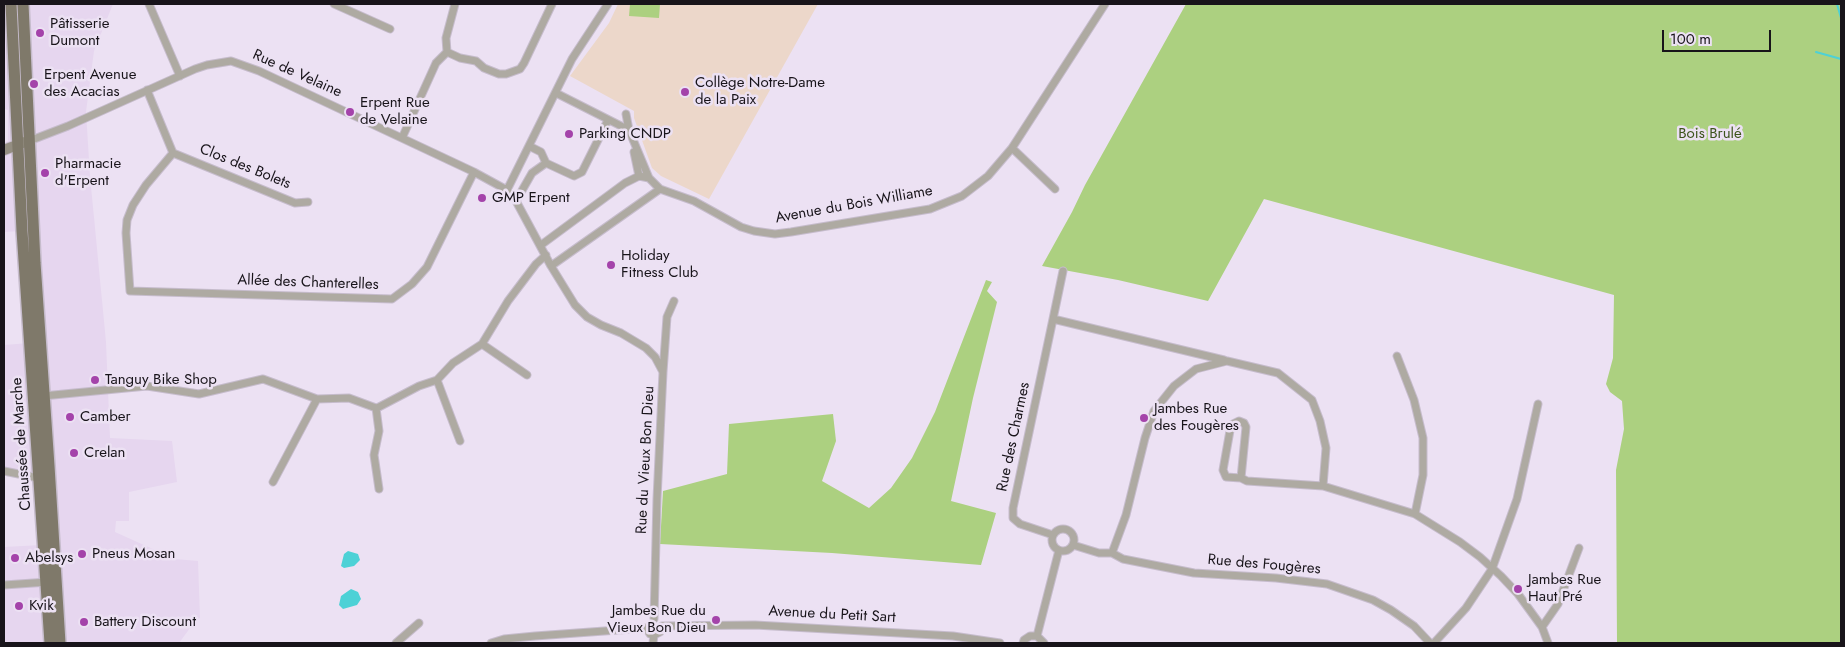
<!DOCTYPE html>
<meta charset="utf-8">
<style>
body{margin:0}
#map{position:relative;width:1845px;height:647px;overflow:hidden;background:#ece1f3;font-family:Jost,sans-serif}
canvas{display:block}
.frame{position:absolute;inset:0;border:5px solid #18141a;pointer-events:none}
.scale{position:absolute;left:1662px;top:30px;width:109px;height:22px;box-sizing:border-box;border:2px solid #18141a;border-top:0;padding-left:6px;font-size:15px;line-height:18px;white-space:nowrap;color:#18141a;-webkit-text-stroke:4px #ece1f3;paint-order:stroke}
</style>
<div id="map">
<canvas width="1845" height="647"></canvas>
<div class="frame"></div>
<div class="scale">100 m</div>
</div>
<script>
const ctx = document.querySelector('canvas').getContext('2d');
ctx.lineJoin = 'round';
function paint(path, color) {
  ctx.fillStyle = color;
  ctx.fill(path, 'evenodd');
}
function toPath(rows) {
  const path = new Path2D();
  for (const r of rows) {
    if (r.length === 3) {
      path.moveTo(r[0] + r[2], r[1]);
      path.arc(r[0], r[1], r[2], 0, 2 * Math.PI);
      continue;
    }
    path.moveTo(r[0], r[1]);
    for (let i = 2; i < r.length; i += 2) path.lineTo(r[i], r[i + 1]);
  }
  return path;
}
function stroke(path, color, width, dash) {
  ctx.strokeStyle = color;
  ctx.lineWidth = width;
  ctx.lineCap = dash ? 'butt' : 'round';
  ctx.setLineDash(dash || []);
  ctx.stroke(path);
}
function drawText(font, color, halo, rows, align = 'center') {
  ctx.font = font + ' Jost,sans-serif';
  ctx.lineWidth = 5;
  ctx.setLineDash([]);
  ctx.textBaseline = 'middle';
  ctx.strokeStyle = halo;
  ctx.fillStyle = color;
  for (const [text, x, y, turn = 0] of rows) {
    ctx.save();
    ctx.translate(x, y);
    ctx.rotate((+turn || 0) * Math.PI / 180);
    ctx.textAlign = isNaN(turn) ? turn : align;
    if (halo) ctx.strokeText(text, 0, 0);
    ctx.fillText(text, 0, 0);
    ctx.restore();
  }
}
const built = toPath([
 [4,4,113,4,94,51,86,112,90,176,106,342,110,438,172,441,177,482,129,492,129,521,116,521,115,532,175,559,198,561,200,618,193,624,179,643,4,643,4,547,41,545,37,475,4,469,4,345,30,343,22,231,4,232,4,143,8,141,8,110,4,109]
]);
const education = toPath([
 [618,4,818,4,709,199,661,176,652,168,634,118,634,111,570,76,609,23]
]);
const green = toPath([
 [630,4,660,4,659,18,629,16],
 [1186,4,1841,4,1841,643,1617,643,1616,470,1624,429,1622,401,1610,392,1606,384,1613,358,1614,295,1264,199,1208,301,1118,280,1042,266,1072,212,1085,185],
 [986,280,992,282,987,291,997,302,973,398,951,501,996,513,981,565,832,553,660,544,663,491,727,474,729,424,833,414,836,441,822,481,869,508,891,488,912,458,935,412]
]);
const water = toPath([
 [348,551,358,554,360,560,354,566,344,568,341,566,344,554],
 [351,589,358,592,361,599,357,605,343,609,339,605,341,596]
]);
const stream = toPath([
 [1837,4,1841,18],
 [1816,52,1841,59]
]);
const street = toPath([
 [149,4,180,76],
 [334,4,390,29],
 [447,52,460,58,476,61,484,68,499,74,506,74,520,69,524,63,552,4],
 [147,90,173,153],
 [556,93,629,130],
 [626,114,629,130,649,178,660,189,694,201,741,227,754,231,775,234,791,232,930,209,962,196,988,176,1012,148,1105,4],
 [402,138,436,63,447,52,446,38,455,4],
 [29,141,68,126,195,69,207,65,231,61,259,71,474,172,507,190,516,201,551,266,575,305,587,317,601,325,621,333,646,348,655,357,663,372,657,499,654,619],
 [529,146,541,152,546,163],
 [1012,148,1055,189],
 [634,152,639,176],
 [173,153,146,185,133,205,127,220,126,233,130,291,392,299,412,284,427,267,474,172],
 [173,153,295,203,308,202],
 [507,190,572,59,608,4],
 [516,201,532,173,546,163,574,176,582,172,608,120],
 [541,245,625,183,639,176,649,178],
 [551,266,660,189],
 [1053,319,1063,271],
 [482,344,527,375],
 [1397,356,1414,400,1423,438,1423,475,1415,514],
 [663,372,667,317,674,301],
 [437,380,460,441],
 [43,396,147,386,199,394,263,379,317,399,349,398,376,408,379,407,419,386,437,380,453,363,482,344,508,301,536,264,546,255],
 [376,408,379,431,374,455,379,489],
 [4,471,43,479],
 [1241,478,1226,477,1223,470,1231,425,1239,421,1244,423,1246,427,1241,478,1247,481,1323,486,1415,514,1460,542,1480,557,1501,576,1518,594,1542,627,1548,643],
 [273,482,317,399],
 [1063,540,11],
 [1053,535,1020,524,1013,518,1013,508,1053,319,1224,360],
 [1073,545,1099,553,1112,553,1126,515,1145,438,1154,411,1174,386,1196,369,1227,361,1278,373,1312,400,1320,421,1326,448,1323,486],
 [1112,553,1123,559,1194,573,1276,578,1327,584,1373,600,1391,610,1414,626,1430,643],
 [4,585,48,582],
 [662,626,755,625,953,636,1000,643],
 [1542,627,1558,604,1579,548],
 [646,628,650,634,654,635,660,632,662,626],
 [1037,636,1059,550],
 [396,643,419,623],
 [491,643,504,639,535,636,646,628],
 [653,643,654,635],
 [1023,643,1024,640,1030,636,1037,636,1044,643],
 [1434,643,1466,608,1492,569,1517,499,1538,404]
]);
const secondary = toPath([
 [4,150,25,142]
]);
const primary = toPath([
 [11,4,22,231,50,643],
 [23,4,35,263,49,466,60,643]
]);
const markers = [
 [40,33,5,"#a443aa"],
 [34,84,5,"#a443aa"],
 [685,92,5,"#a443aa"],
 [350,112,5,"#a443aa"],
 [569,134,5,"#a443aa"],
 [45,173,5,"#a443aa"],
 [482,198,5,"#a443aa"],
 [611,265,5,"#a443aa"],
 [95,380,5,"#a443aa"],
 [70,417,5,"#a443aa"],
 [1144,418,5,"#a443aa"],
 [74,453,5,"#a443aa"],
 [82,554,5,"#a443aa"],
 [15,558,5,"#a443aa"],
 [1518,589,5,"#a443aa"],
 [19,606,5,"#a443aa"],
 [716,620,5,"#a443aa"],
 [84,622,5,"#a443aa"]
];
const poiNames = [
 ["Pâtisserie",50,24],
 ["Dumont",50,41],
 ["Erpent Avenue",44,75],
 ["des Acacias",44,92],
 ["Collège Notre-Dame",695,83],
 ["de la Paix",695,100],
 ["Erpent Rue",360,103],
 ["de Velaine",360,120],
 ["Parking CNDP",579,134],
 ["Pharmacie",55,164],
 ["d'Erpent",55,181],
 ["GMP Erpent",492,198],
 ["Holiday",621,256],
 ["Fitness Club",621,273],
 ["Tanguy Bike Shop",105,380],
 ["Jambes Rue",1154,409],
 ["des Fougères",1154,426],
 ["Camber",80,417],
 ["Crelan",84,453],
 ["Pneus Mosan",92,554],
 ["Abelsys",25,558],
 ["Jambes Rue",1528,580],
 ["Haut Pré",1528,597],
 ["Kvik",29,606],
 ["Jambes Rue du",706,611,"right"],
 ["Vieux Bon Dieu",706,628,"right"],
 ["Battery Discount",94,622]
];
const streetNames = [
 ["Rue de Velaine",297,74,24],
 ["Clos des Bolets",245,167,22],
 ["Avenue du Bois Williame",854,205,-10],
 ["Allée des Chanterelles",308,283,2],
 ["Rue des Charmes",1014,437,-78],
 ["Chaussée de Marche",22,444,-94],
 ["Rue du Vieux Bon Dieu",646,460,-87],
 ["Rue des Fougères",1264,565,5],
 ["Avenue du Petit Sart",832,615,3]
];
const parkNames = [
 ["Bois Brulé",1710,134]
];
paint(built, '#e6d6ef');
paint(education, '#ecd7ca');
paint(green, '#acd080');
paint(water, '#4dd1d6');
stroke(stream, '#4dd1d6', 2);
stroke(street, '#c6bccc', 9);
stroke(secondary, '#c6bccc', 12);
stroke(primary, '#c6bccc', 14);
stroke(street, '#aeaaa2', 7);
stroke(secondary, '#938d81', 10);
stroke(primary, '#7f796a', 11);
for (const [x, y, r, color] of markers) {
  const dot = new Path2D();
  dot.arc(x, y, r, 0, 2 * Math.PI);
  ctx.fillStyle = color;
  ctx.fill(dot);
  stroke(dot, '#ece1f3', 2);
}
drawText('15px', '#18141a', '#ece1f3', poiNames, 'left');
drawText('15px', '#18141a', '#ece1f3', streetNames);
drawText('15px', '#3d541c', '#ece1f3', parkNames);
</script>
